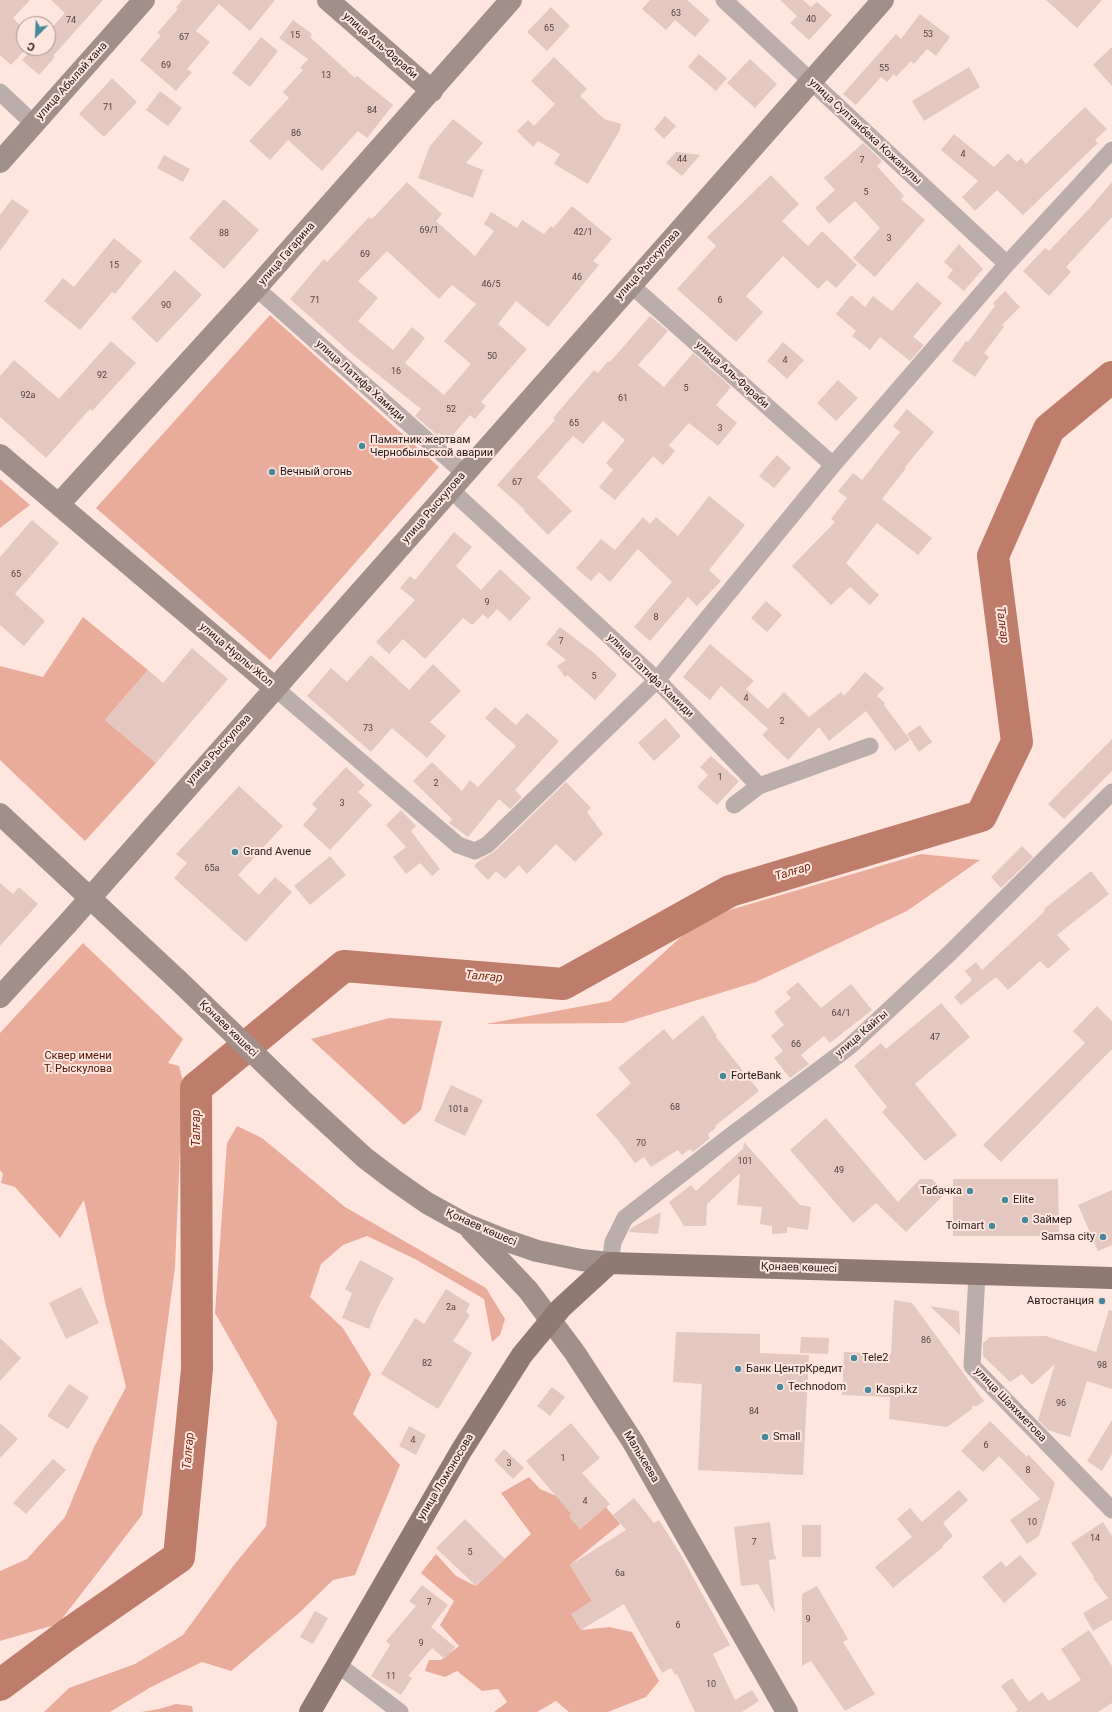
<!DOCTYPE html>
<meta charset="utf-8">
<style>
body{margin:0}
#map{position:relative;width:1112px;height:1712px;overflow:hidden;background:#fee6df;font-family:Roboto,sans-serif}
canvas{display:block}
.north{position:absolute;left:16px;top:16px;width:40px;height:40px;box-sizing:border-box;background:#fee6df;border:1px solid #a6948f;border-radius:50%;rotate:204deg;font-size:11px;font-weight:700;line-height:16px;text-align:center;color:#231916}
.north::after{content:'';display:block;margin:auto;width:14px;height:18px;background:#46899a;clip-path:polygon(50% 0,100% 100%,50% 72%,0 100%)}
</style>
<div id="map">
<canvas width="1112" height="1712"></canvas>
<div class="north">С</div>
</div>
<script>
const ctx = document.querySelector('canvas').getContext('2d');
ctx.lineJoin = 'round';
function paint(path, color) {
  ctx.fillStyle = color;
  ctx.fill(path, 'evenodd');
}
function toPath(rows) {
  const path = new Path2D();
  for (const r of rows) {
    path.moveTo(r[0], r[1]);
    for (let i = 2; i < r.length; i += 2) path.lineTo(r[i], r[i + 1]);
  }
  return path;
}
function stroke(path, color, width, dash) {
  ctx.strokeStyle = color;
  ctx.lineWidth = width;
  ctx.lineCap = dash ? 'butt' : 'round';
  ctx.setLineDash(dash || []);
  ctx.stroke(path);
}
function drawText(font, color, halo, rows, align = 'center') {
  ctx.font = font + ' Roboto,sans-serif';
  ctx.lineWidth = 4;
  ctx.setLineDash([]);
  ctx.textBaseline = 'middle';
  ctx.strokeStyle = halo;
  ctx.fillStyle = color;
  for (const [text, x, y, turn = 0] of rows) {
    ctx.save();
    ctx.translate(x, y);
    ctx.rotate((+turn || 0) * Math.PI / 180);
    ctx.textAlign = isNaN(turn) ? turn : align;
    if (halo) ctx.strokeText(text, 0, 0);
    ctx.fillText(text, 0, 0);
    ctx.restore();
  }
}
const green = toPath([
 [270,315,439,467,270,660,96,508],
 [0,479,30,505,0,528],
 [83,617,148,670,105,720,156,763,85,841,0,760,0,666,43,677],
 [921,854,980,860,907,911,756,982,623,1023,486,1024,610,1001,702,918],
 [83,943,183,1039,168,1063,179,1066,183,1081,175,1267,142,1515,58,1624,0,1641,0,1571,27,1559,65,1517,94,1447,126,1387,105,1302,84,1200,60,1238,15,1187,1,1183,3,1174,0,1170,0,1033],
 [389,1018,442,1021,421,1110,404,1125,311,1039],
 [237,1126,262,1138,345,1207,486,1288,505,1319,500,1335,492,1342,484,1299,415,1259,367,1236,343,1245,321,1264,310,1297,343,1328,371,1374,353,1414,400,1465,355,1575,333,1580,299,1613,231,1671,202,1662,151,1687,110,1712,44,1712,69,1688,135,1664,183,1635,234,1565,266,1526,277,1422,215,1313,227,1143],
 [529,1477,540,1489,568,1501,573,1509,570,1517,580,1529,591,1520,599,1510,605,1506,620,1524,570,1565,592,1601,572,1614,581,1630,609,1627,632,1632,659,1681,646,1697,608,1712,569,1712,556,1701,537,1712,494,1712,507,1702,498,1689,482,1691,457,1671,445,1677,425,1671,429,1660,441,1660,459,1646,440,1625,454,1601,421,1573,436,1554,456,1576,476,1586,531,1534,501,1493],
 [176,1704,192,1706,193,1712,141,1712,159,1709]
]);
const river = toPath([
 [0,1685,67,1635,179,1557,197,1369,196,1088,344,966,563,984,730,891,981,816,1017,742,993,556,1049,429,1112,377]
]);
const building = toPath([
 [0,0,30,0,13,18,24,29,24,51,11,65,0,55],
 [51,0,103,0,53,56,55,57,39,75,22,60,33,48,48,48,48,32,65,13],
 [182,0,275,0,250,31,219,4,196,31,210,42,187,69,192,72,176,91,140,60,161,35,157,33,178,9,176,8],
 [650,0,687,0,710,20,695,37,675,20,666,30,642,9],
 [780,0,803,0,811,7,817,2,832,15,809,40,790,23,797,16],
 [1046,0,1102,0,1077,28],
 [551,7,570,26,547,51,527,32],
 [920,14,950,37,936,56,927,49,914,64,911,61,896,77,894,74,887,82,881,77,856,105,843,94,896,34,901,39],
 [293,20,312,34,310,37,355,78,357,76,393,105,367,138,358,131,322,171,288,140,270,160,249,141,289,98,283,92,303,70,300,68,308,59,279,38],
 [261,37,278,51,250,87,232,73],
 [1112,47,1112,86,1093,65],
 [699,54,727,78,716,91,688,67],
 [554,57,587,89,580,96,604,119,621,124,619,132,588,184,554,164,560,154,538,141,533,147,517,131,528,120,534,126,555,104,531,81],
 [750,59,777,84,755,108,727,83],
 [969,67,980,87,924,121,912,101],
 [112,78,137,102,104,137,79,114],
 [160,91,182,108,168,126,146,110],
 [1085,107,1107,129,1095,140,1098,143,1023,215,997,190,975,211,962,197,978,181,941,150,954,134,994,167,1008,153,1017,162,1021,158,1026,164],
 [665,116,676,126,664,139,654,129],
 [453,119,483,143,466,163,483,170,473,198,418,178,430,146],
 [863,143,882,161,877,166,904,196,901,199,925,220,875,277,853,258,880,228,855,201,829,224,815,208,835,190,824,178],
 [676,152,700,155,682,176,666,163],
 [164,155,190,169,183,182,157,168],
 [771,175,799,204,782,221,808,246,822,231,857,265,836,288,827,280,818,289,783,256,746,296,763,312,736,342,677,289,716,246,707,237],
 [407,182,442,214,436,221,475,256,494,231,484,224,491,212,517,228,522,220,544,234,551,226,553,228,572,206,612,239,593,261,599,265,548,327,516,301,498,324,527,349,481,402,486,406,475,419,470,415,448,441,439,433,437,435,415,416,421,409,351,353,290,299,324,259,327,262,369,217,372,219],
 [387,251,439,299,452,285,476,304,444,341,471,364,444,395,405,363,425,338,412,327,393,350,358,321,378,298,358,281],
 [1112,182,1112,217,1066,267,1071,272,1049,296,1023,271,1045,248,1049,251,1088,210],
 [12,199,29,211,0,251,0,215],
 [224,199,259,230,224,269,189,238],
 [114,238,142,261,115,294,112,292,80,330,44,301,63,278,74,287],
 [959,244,983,269,964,291,947,277,953,270,944,262],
 [175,270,202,295,157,343,131,318],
 [917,282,942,303,913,337,924,345,910,361,880,337,870,350,852,336,856,331,836,314,851,295,865,307,873,296,892,311],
 [1005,291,1020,307,1002,325,1004,327,984,353,989,357,975,377,952,361,966,341,968,342,995,306,993,303],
 [650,316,668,331,638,365,664,387,693,353,731,387,716,405,737,423,718,446,689,423,669,445,675,451,663,465,653,456,615,500,599,487,613,470,606,463,625,440,603,421,583,444,573,436,537,477,572,511,548,535,524,511,525,510,497,485,555,420,553,418,594,370,598,373,608,361,610,362],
 [111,341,136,363,92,411,90,409,46,458,0,417,0,376,14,360,59,399],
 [783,342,804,360,787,379,767,361],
 [838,380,858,398,836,421,817,403],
 [907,409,934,432,905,467,906,468,882,499,932,538,918,555,877,523,846,563,879,595,870,605,850,587,831,605,792,566,835,522,831,519,847,498,838,491,853,473,862,480,900,432,893,426],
 [777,455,791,468,774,488,759,476],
 [709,496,745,525,709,570,721,581,697,606,688,597,650,641,634,627,672,582,638,549,610,582,599,572,591,581,576,568,601,539,615,550,643,517,650,524,656,517,678,536],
 [32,520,59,543,15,594,45,621,24,646,0,625,0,557],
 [454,532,472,547,456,566,481,590,500,569,531,598,510,621,497,609,488,619,483,614,472,625,463,618,425,659,403,639,389,654,376,642,415,600,400,588,410,576,415,580],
 [766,601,782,615,767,632,751,618],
 [560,627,594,653,617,675,595,700,567,675,565,677,557,666,566,660,546,644],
 [710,644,754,681,746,689,768,709,784,692,809,717,841,692,844,696,865,672,884,688,877,696,885,703,884,705,910,740,895,751,866,711,829,741,819,727,788,760,762,735,768,729,721,686,710,700,683,677],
 [192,648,228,679,156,763,105,720,148,670,163,683],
 [371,655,409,690,433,664,461,691,430,722,446,736,427,758,392,728,371,752,307,696,331,668,347,682],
 [495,707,516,725,527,713,559,741,515,790,522,797,510,809,499,799,468,837,449,823,452,819,413,781,432,762,462,791,470,780,478,787,516,746,485,718],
 [665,718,681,736,654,761,638,743],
 [920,725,932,742,919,752,907,734],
 [1112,739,1112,771,1064,819,1048,804],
 [711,756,739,781,717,805,697,787,708,775,700,767],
 [346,767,365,785,358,792,372,805,330,850,303,825,317,809,312,804],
 [566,782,591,808,587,812,603,834,575,862,556,844,527,874,519,865,505,879,496,871,488,880,474,866,480,860,494,852],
 [239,786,283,826,238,875,259,895,275,877,292,892,246,942,174,878,187,863,176,854],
 [401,810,416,826,411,831,440,869,432,876,420,863,406,874,393,857,406,847,386,825],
 [1022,846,1033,857,1001,888,991,877],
 [330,856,346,875,310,905,294,886],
 [1091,871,1109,894,1057,935,1070,949,1048,969,1040,961,1008,990,996,977,961,1005,954,997,972,980,965,971,976,962,982,970,1045,911,1044,909],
 [0,883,13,894,19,887,38,904,0,946],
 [798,982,821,1008,851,984,872,1010,830,1043,824,1036,801,1055,809,1064,790,1078,774,1058,783,1051,771,1036,784,1025,774,1012,791,998,786,992],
 [941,1003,970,1037,915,1084,957,1135,925,1161,882,1112,887,1107,854,1066,881,1043,886,1049],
 [1097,1006,1112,1021,1112,1049,1001,1162,983,1145,1085,1043,1073,1031],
 [703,1015,717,1036,716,1037,759,1091,715,1126,716,1128,708,1134,710,1138,693,1152,690,1149,682,1155,678,1150,651,1167,644,1157,635,1163,617,1139,596,1115,631,1083,618,1068,664,1029,673,1040],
 [451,1085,483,1100,465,1136,434,1121],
 [826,1118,898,1202,920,1179,932,1179,946,1193,906,1232,876,1203,853,1223,790,1150],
 [744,1142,800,1205,811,1207,808,1230,787,1227,787,1233,772,1234,772,1226,760,1224,762,1207,737,1205,740,1173,707,1204,706,1226,684,1226,669,1202,691,1185,696,1191,743,1149],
 [953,1179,1058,1179,1059,1236,953,1236],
 [1112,1190,1112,1245,1098,1251,1078,1205],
 [661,1212,658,1234,629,1232,631,1228],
 [360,1260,394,1278,378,1307,369,1329,342,1318,352,1293,345,1289],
 [81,1287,99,1323,66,1339,49,1303],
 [446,1289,470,1304,466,1312,470,1315,453,1341,472,1353,438,1409,381,1374,415,1318,424,1324],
 [894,1300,912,1303,984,1401,977,1406,972,1406,972,1409,947,1427,889,1419,890,1397,842,1395,844,1352,891,1354],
 [930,1306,959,1311,960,1335],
 [1109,1310,1112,1311,1112,1389,1087,1381,1070,1437,1048,1430,1038,1420,1055,1364,1032,1385,1022,1374,1010,1382,983,1356,983,1343,990,1337,1046,1336,1096,1352],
 [676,1332,760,1334,760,1353,809,1355,803,1475,698,1470,702,1384,673,1382],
 [801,1337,829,1338,828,1354,800,1353],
 [0,1338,21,1358,0,1381],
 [69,1384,89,1397,68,1429,47,1416],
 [552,1387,565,1397,550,1416,537,1406],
 [1112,1420,1112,1454,1102,1471,1087,1461],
 [990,1421,1027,1457,1028,1454,1055,1483,1039,1536,1027,1544,1010,1520,1040,1499,999,1456,983,1472,961,1451],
 [0,1423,18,1439,0,1458],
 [571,1423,600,1458,582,1473,610,1504,580,1529,569,1517,572,1515,526,1461],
 [409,1426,426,1435,416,1455,399,1446],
 [504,1449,524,1468,513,1479,494,1460],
 [53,1459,66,1470,26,1514,13,1503],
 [959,1490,968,1500,943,1523,953,1536,942,1546,943,1547,893,1588,875,1567,912,1537,897,1519,910,1508,922,1522],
 [634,1498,654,1523,659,1520,681,1555,730,1645,713,1654,735,1700,752,1690,759,1701,742,1712,695,1712,677,1674,675,1675,671,1668,662,1673,624,1604,581,1630,571,1614,592,1601,570,1565,626,1530,613,1515],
 [465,1519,505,1559,476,1586,436,1548],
 [770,1522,774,1554,777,1559,769,1560,775,1613,758,1584,741,1586,734,1527],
 [1103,1522,1112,1536,1112,1620,1093,1631,1083,1613,1108,1598,1093,1578,1094,1577,1071,1543],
 [802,1525,821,1525,821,1557,802,1557],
 [1020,1555,1037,1574,1004,1603,982,1577,1001,1561,1006,1567],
 [422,1585,448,1605,431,1627,455,1647,445,1659,432,1648,408,1676,412,1678,401,1695,371,1676,390,1645,386,1641,416,1606,409,1601],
 [817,1586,848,1639,843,1642,875,1694,845,1711,811,1661,802,1666,802,1594],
 [315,1611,328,1618,313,1644,300,1637],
 [1089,1630,1112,1666,1112,1703,1098,1712,1015,1712,1018,1710,1001,1686,1012,1678,1029,1702,1042,1692,1049,1701,1081,1680,1061,1649]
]);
const street = toPath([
 [724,0,1007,264],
 [0,92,34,124],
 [631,285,833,465],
 [256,288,464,473],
 [450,489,657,680,759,786,870,746],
 [275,688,458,845,475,851,487,845,657,680,833,465,1007,264,1112,150],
 [734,805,759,786],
 [610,1263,613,1242,625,1218,729,1137,849,1047,950,953,1112,792],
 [977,1274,972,1366,1112,1510],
 [337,1664,400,1712]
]);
const secondary = toPath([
 [328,0,432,91],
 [0,162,144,0],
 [0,455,275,688],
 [59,504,256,288,511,0],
 [0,814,181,983,301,1099,365,1158,394,1180,427,1203,465,1224,502,1239,537,1251,581,1260,610,1263],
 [0,997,68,923,883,0],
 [471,1230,528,1290,575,1353,633,1442,787,1712]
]);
const primary = toPath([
 [310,1712,461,1451,522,1355,561,1308,610,1263,1112,1278]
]);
const markers = [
 [362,446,4,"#46899a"],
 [272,472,4,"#46899a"],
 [235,852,4,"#46899a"],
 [723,1076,4,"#46899a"],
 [970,1191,4,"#46899a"],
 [1005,1200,4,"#46899a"],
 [1025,1220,4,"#46899a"],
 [992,1226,4,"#46899a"],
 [1103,1237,4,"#46899a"],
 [1102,1301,4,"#46899a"],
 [854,1358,4,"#46899a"],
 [738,1369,4,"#46899a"],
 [780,1387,4,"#46899a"],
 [868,1390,4,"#46899a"],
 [765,1437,4,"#46899a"]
];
const numberNames = [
 ["63",676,14],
 ["40",811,20],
 ["74",71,21],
 ["65",549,29],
 ["53",928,35],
 ["15",295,36],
 ["67",184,38],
 ["69",166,66],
 ["55",884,69],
 ["13",326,76],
 ["71",108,108],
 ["84",372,111],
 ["86",296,134],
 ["4",963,155],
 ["44",682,160],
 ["7",862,161],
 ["5",866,193],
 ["69/1",429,231],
 ["42/1",583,233],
 ["88",224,234],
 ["3",889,239],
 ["69",365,255],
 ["15",114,266],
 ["46",577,278],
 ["46/5",491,285],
 ["71",315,301],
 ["6",720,301],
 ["90",166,306],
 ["50",492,357],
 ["4",785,361],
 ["16",396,372],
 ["92",102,376],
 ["5",686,389],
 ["92а",28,396],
 ["61",623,399],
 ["52",451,410],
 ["65",574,424],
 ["3",720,429],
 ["67",517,483],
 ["65",16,575],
 ["9",487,603],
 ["8",656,618],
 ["7",561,642],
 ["5",594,677],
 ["4",746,699],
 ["2",782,722],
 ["73",368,729],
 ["1",720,778],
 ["2",436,784],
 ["3",342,804],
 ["65а",212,869],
 ["64/1",841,1014],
 ["47",935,1038],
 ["66",796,1045],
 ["68",675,1108],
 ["101а",458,1110],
 ["70",641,1144],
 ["101",745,1162],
 ["49",839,1171],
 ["2а",451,1308],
 ["86",926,1341],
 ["82",427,1364],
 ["98",1102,1366],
 ["96",1061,1404],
 ["84",754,1412],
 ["4",413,1441],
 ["6",986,1446],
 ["1",563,1459],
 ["3",509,1464],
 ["8",1028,1471],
 ["4",585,1502],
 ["10",1032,1523],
 ["14",1095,1539],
 ["7",754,1543],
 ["5",470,1553],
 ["6а",620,1574],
 ["7",429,1603],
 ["9",808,1620],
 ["6",678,1626],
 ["9",421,1644],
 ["11",391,1677],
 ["10",711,1685]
];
const streetNames = [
 ["улица Аль-Фараби",380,46,41],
 ["улица Абылай хана",72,81,-48],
 ["улица Султанбека Кожанулы",865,132,43],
 ["улица Гагарина",287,254,-49],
 ["улица Рыскулова",648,265,-48],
 ["улица Аль-Фараби",732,375,42],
 ["улица Латифа Хамиди",360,381,42],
 ["улица Рыскулова",434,508,-49],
 ["улица Нурлы Жол",236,655,40],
 ["улица Латифа Хамиди",650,676,44],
 ["улица Рыскулова",219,750,-48],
 ["Қонаев көшесі",228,1029,44],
 ["улица Кайгы",862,1034,-41],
 ["Қонаев көшесі",481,1228,24],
 ["Қонаев көшесі",799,1268,2],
 ["улица Шаяхметова",1010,1405,46],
 ["Малькеева",641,1457,59],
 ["улица Ломоносова",446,1477,-59]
];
const poiNames = [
 ["Памятник жертвам",370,440],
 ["Чернобыльской аварии",370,453],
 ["Вечный огонь",280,472],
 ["Grand Avenue",243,852],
 ["ForteBank",731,1076],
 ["Табачка",962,1191,"right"],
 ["Elite",1013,1200],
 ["Займер",1033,1220],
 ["Toimart",984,1226,"right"],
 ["Samsa city",1095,1237,"right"],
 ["Автостанция",1094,1301,"right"],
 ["Tele2",862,1358],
 ["Банк ЦентрКредит",746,1369],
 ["Technodom",788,1387],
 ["Kaspi.kz",876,1390],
 ["Small",773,1437]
];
const parkNames = [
 ["Сквер имени",78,1056],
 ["Т. Рыскулова",78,1069]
];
const waterNames = [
 ["Талғар",1002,625,83],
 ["Талғар",793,872,-17],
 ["Талғар",484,977,5],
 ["Талғар",197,1128,-90],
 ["Талғар",189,1451,-85]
];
paint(green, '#eaac9a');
stroke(river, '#be7d6a', 32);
paint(building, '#e4c7bf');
stroke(street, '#baadaa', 17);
stroke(secondary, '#a18f89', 22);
stroke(primary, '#8f7972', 22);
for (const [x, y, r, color] of markers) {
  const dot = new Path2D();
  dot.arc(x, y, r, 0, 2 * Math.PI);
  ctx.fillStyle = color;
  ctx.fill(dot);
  stroke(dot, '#fee6df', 1.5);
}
drawText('9px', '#534440', null, numberNames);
drawText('11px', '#231916', '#fee6df', streetNames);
drawText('11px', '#231916', '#fee6df', poiNames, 'left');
drawText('11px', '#501403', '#fee6df', parkNames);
drawText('italic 12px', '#7b2b13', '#fee6df', waterNames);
</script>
